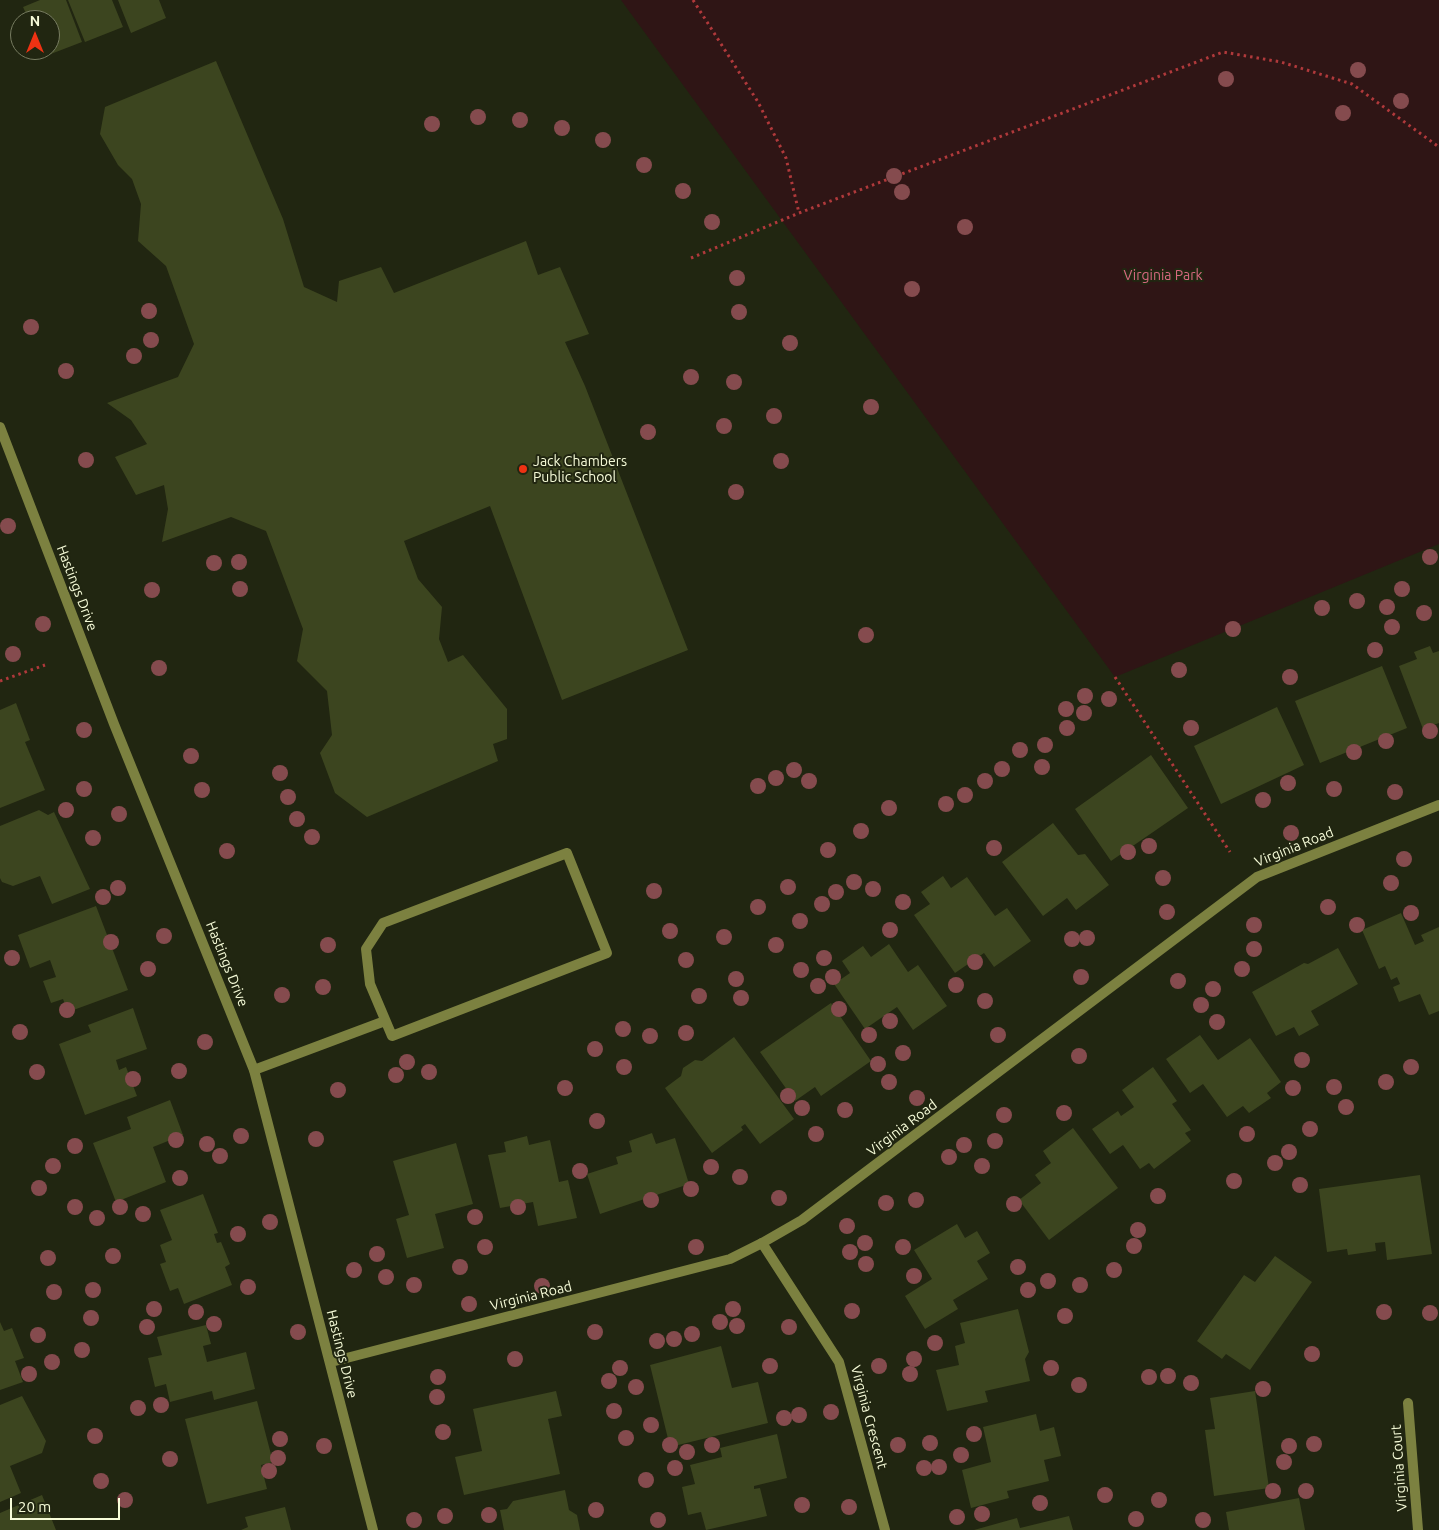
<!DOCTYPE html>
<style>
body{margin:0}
#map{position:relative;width:1439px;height:1530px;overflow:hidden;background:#212611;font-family:Ubuntu,sans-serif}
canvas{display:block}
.north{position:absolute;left:10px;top:10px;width:50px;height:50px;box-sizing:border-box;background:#212611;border:1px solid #777c61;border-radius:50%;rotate:0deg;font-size:14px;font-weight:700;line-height:20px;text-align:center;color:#f7fcd9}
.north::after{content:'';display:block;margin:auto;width:18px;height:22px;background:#ee3213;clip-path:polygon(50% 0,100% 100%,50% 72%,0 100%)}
.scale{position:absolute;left:10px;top:1498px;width:110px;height:22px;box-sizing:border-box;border:2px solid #f7fcd9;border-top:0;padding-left:6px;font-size:15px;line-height:18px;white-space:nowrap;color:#f7fcd9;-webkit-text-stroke:4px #212611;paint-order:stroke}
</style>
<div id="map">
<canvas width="1439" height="1530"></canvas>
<div class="north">N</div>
<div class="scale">20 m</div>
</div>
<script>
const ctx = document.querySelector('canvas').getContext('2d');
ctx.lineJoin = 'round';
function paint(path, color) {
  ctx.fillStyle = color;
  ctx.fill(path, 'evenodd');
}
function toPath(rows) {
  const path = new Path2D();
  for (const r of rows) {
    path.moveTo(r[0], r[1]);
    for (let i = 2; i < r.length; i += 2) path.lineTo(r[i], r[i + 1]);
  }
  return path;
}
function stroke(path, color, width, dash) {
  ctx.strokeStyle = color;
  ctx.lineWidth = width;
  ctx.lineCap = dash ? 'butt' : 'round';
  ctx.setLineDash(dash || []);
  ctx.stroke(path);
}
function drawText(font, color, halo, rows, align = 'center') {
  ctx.font = font + ' Ubuntu,sans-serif';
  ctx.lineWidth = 4;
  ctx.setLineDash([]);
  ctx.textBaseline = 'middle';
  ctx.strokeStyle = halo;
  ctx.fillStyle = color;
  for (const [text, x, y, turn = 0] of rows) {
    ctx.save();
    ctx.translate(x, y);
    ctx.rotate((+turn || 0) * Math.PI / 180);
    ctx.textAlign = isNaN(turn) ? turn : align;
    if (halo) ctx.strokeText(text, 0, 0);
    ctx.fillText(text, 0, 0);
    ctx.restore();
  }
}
const green = toPath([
 [621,0,1439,0,1439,544,1115,677]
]);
const building = toPath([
 [40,0,66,0,82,42,43,57,41,50,50,50,50,20,29,20,23,7],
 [68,0,112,0,123,27,85,42],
 [118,0,159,0,166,18,131,33],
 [216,61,283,219,304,287,337,302,339,281,381,267,394,293,526,241,538,275,560,267,589,334,565,342,585,386,688,650,562,700,490,506,404,541,418,579,442,607,439,639,448,662,463,655,507,709,507,739,493,744,498,761,367,817,335,793,320,753,332,735,327,691,297,661,303,629,266,531,231,517,162,542,168,509,164,485,136,495,115,457,147,444,131,420,107,403,178,377,194,344,166,266,138,241,141,204,132,179,118,165,100,134,105,107],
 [1430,646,1433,653,1439,651,1439,723,1423,729,1399,666,1417,659,1414,652],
 [1382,666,1407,728,1320,763,1295,701],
 [16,703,30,740,25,742,45,790,0,808,0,710],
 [1277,707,1304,765,1221,804,1194,746],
 [1151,755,1188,808,1111,861,1075,809],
 [39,810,48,815,54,812,90,889,52,904,40,876,13,886,2,882,0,878,0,826],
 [1053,823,1078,855,1085,854,1109,885,1076,910,1067,898,1043,916,1002,862],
 [943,876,951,888,967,877,995,916,1007,908,1031,941,994,967,984,953,955,973,914,915,930,904,921,892],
 [96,906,128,990,68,1012,63,999,51,1003,43,981,56,977,50,960,30,968,18,935],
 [1401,913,1415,945,1424,941,1421,935,1439,927,1439,1011,1429,1015,1420,994,1399,1002,1393,987,1400,984,1397,977,1391,980,1385,966,1379,969,1362,930],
 [889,944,908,972,918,965,947,1006,913,1030,897,1007,865,1029,834,984,850,973,842,961,863,946,871,957],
 [1338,948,1358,984,1311,1011,1319,1025,1299,1036,1294,1027,1276,1036,1252,992,1304,963,1308,964],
 [831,1003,871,1061,821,1096,815,1087,795,1101,760,1052],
 [133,1008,147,1049,116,1060,119,1070,126,1067,137,1096,85,1115,59,1044,91,1032,88,1025],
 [1200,1035,1218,1060,1250,1038,1281,1082,1267,1093,1271,1098,1249,1113,1243,1106,1227,1117,1203,1084,1190,1093,1166,1059],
 [734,1037,794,1119,760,1144,745,1124,741,1127,743,1130,712,1153,665,1088,681,1076,683,1068,695,1060,702,1061],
 [1153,1067,1177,1101,1172,1104,1191,1130,1185,1133,1191,1141,1154,1169,1149,1163,1140,1169,1123,1145,1110,1154,1092,1129,1118,1111,1121,1116,1134,1107,1122,1090],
 [170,1100,183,1135,153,1147,166,1182,116,1202,93,1143,131,1129,127,1117],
 [1073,1128,1118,1188,1049,1240,1019,1200,1041,1183,1035,1175,1051,1163,1043,1151],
 [652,1133,656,1144,675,1138,689,1184,600,1214,587,1174,618,1164,616,1157,632,1152,629,1141],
 [527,1136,529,1145,550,1140,559,1182,568,1180,577,1218,538,1226,533,1202,500,1208,488,1155,506,1152,504,1142],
 [456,1143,473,1204,435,1214,444,1248,407,1258,396,1219,409,1215,393,1161],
 [1420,1175,1432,1254,1387,1260,1385,1242,1375,1243,1376,1251,1348,1255,1347,1249,1327,1252,1319,1189],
 [203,1194,218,1233,214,1234,217,1243,221,1242,230,1264,225,1267,232,1285,184,1304,178,1288,170,1291,160,1264,166,1262,160,1245,172,1240,160,1210],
 [957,1224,965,1238,977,1231,990,1253,977,1261,988,1279,953,1300,958,1309,925,1329,905,1296,932,1279,914,1250],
 [1275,1256,1312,1282,1250,1370,1226,1354,1222,1359,1197,1341,1244,1275,1255,1282],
 [1018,1309,1029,1352,1025,1359,1030,1381,985,1391,988,1402,947,1411,936,1370,959,1365,955,1346,965,1343,960,1323],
 [0,1322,4,1331,12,1328,24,1358,15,1361,23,1382,0,1390],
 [206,1325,211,1344,203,1346,207,1362,246,1352,255,1389,214,1400,212,1391,170,1402,166,1384,155,1387,148,1358,162,1355,157,1337],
 [721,1346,732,1388,758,1382,768,1423,670,1447,650,1365],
 [556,1391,562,1416,548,1419,560,1474,464,1495,455,1457,482,1451,473,1409],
 [1255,1391,1269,1488,1214,1496,1205,1430,1215,1429,1210,1398],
 [22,1396,46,1441,42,1453,10,1466,21,1493,0,1502,0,1405],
 [257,1401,273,1462,261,1465,267,1489,207,1504,185,1419],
 [1036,1414,1040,1431,1054,1427,1061,1456,1044,1460,1049,1481,1007,1491,1009,1498,971,1508,962,1470,991,1462,983,1427],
 [777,1434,787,1478,754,1486,754,1489,760,1488,767,1516,706,1530,701,1512,688,1515,682,1487,695,1484,690,1465,722,1457,720,1448],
 [565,1490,569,1510,577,1515,580,1530,504,1530,500,1510,507,1509,513,1501],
 [42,1495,56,1530,0,1530,0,1513],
 [1299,1498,1305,1530,1229,1530,1226,1512],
 [285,1507,291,1530,241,1530,248,1527,245,1517],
 [1069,1516,1073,1530,974,1530,1017,1518,1020,1528]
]);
const path = toPath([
 [693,0,758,102,786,158,799,213],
 [691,258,799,213,1223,52,1281,62,1352,84,1439,147],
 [1115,677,1230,852],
 [0,681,45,665]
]);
const service = toPath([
 [567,853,607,953,392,1036,370,984,366,949,383,923,567,853],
 [254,1070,385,1021]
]);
const minor = toPath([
 [762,1243,839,1362,885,1530],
 [1408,1403,1418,1530]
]);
const tertiary = toPath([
 [0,427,114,724,254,1070,373,1530],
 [331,1362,730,1259,762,1243,802,1220,1257,877,1439,805]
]);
const trees = [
 [1358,70],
 [1226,79],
 [1401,101],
 [1343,113],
 [478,117],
 [520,120],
 [432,124],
 [562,128],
 [603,140],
 [644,165],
 [894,176],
 [683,191],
 [902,192],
 [712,222],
 [965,227],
 [737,278],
 [912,289],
 [149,311],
 [739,312],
 [31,327],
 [151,340],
 [790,343],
 [134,356],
 [66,371],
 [691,377],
 [734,382],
 [871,407],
 [774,416],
 [724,426],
 [648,432],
 [86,460],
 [781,461],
 [736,492],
 [8,526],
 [1430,557],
 [239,562],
 [214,563],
 [240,589],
 [1402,589],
 [152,590],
 [1357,601],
 [1387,607],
 [1322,608],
 [1424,613],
 [43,624],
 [1392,627],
 [1233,629],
 [866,635],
 [1375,650],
 [13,654],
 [159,668],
 [1179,670],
 [1290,677],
 [1085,696],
 [1109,699],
 [1066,709],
 [1084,713],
 [1067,728],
 [1191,728],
 [84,730],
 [1430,731],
 [1386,741],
 [1045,745],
 [1020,750],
 [1354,752],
 [191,756],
 [1042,767],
 [1002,769],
 [794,770],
 [280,773],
 [776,778],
 [809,781],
 [985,781],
 [1288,783],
 [758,786],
 [84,789],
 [1334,789],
 [202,790],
 [1395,792],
 [965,795],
 [288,797],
 [1263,800],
 [946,804],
 [889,808],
 [66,810],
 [119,814],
 [297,819],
 [861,831],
 [1291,833],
 [312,837],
 [93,838],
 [1149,846],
 [994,848],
 [828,850],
 [227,851],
 [1128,852],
 [1404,859],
 [1163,878],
 [854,882],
 [1391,883],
 [788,887],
 [118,888],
 [873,889],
 [654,891],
 [836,892],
 [103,897],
 [903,902],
 [822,904],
 [758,907],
 [1328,907],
 [1167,912],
 [1411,913],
 [800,921],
 [1254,925],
 [1357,925],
 [890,930],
 [670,931],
 [164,936],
 [724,937],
 [1087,938],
 [1072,939],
 [111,942],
 [328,945],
 [776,945],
 [1254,949],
 [12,958],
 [824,958],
 [686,960],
 [975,962],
 [148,969],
 [1242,969],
 [801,970],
 [833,977],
 [1081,977],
 [736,979],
 [1178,981],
 [956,985],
 [818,986],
 [323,987],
 [1213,989],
 [282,995],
 [699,996],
 [741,998],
 [985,1001],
 [1201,1005],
 [839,1009],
 [67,1010],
 [890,1021],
 [1217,1022],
 [623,1029],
 [20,1032],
 [686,1033],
 [869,1035],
 [998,1035],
 [650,1036],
 [205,1042],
 [595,1049],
 [903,1053],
 [1079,1056],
 [1302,1060],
 [407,1062],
 [878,1064],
 [624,1067],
 [1411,1067],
 [179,1071],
 [37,1072],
 [429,1072],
 [396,1075],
 [133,1079],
 [889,1082],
 [1386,1082],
 [1334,1087],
 [565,1088],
 [1293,1088],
 [338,1090],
 [788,1096],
 [917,1098],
 [1346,1107],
 [802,1108],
 [845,1110],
 [1064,1113],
 [1004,1115],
 [597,1121],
 [1310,1129],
 [816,1134],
 [1247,1134],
 [241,1136],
 [316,1139],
 [176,1140],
 [995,1141],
 [207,1144],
 [964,1145],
 [75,1146],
 [1289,1152],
 [220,1156],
 [949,1157],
 [1275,1163],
 [53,1166],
 [982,1166],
 [711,1167],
 [580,1171],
 [740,1177],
 [180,1178],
 [1234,1181],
 [1300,1185],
 [39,1188],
 [691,1189],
 [1158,1196],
 [779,1198],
 [651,1200],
 [916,1200],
 [886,1203],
 [1014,1204],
 [75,1207],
 [120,1207],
 [518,1207],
 [143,1214],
 [475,1217],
 [97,1218],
 [270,1222],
 [847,1226],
 [1138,1230],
 [238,1234],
 [865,1243],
 [1134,1246],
 [485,1247],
 [696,1247],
 [903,1247],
 [850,1252],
 [377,1254],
 [113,1256],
 [48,1258],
 [866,1264],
 [460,1267],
 [1018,1267],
 [354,1270],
 [1114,1270],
 [914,1276],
 [386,1277],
 [1048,1281],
 [414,1285],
 [1080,1285],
 [542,1286],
 [248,1287],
 [93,1290],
 [1028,1290],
 [54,1292],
 [469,1304],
 [154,1309],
 [733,1309],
 [852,1311],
 [196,1312],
 [1384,1312],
 [1430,1313],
 [1065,1316],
 [91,1318],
 [720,1322],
 [214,1324],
 [737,1326],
 [147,1327],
 [789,1327],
 [298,1332],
 [595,1332],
 [692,1334],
 [38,1335],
 [674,1339],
 [657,1341],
 [935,1343],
 [82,1350],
 [1312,1354],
 [515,1359],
 [914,1359],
 [52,1362],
 [770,1366],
 [879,1366],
 [620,1368],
 [1051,1368],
 [29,1374],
 [910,1374],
 [1168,1376],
 [438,1377],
 [1149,1377],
 [609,1381],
 [1191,1383],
 [1079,1385],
 [636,1387],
 [1263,1389],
 [437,1397],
 [161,1405],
 [138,1408],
 [614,1411],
 [831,1412],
 [799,1415],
 [784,1418],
 [651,1425],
 [443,1432],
 [974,1434],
 [95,1436],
 [626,1438],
 [280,1439],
 [930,1443],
 [1314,1444],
 [670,1445],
 [712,1445],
 [898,1445],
 [324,1446],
 [1289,1446],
 [687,1452],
 [961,1455],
 [278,1458],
 [170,1459],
 [1284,1462],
 [939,1467],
 [675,1468],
 [924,1468],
 [269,1471],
 [646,1480],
 [101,1481],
 [1273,1491],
 [1306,1491],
 [1105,1495],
 [125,1500],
 [1159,1500],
 [1040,1503],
 [802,1505],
 [849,1507],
 [596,1510],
 [982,1514],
 [489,1515],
 [445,1516],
 [957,1517],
 [1136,1519],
 [414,1520],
 [658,1520],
 [1203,1520]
];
const markers = [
 [523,469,5,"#ee3213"]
];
const parkNames = [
 ["Virginia Park",1163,275]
];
const poiNames = [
 ["Jack Chambers",533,461],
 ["Public School",533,477]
];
const streetNames = [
 ["Hastings Drive",77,588,69],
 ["Virginia Road",1294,847,-22],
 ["Hastings Drive",227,964,68],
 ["Virginia Road",902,1128,-37],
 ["Virginia Road",531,1296,-14],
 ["Hastings Drive",342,1354,76],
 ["Virginia Crescent",869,1417,75],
 ["Virginia Court",1399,1468,-94]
];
paint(green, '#2f1515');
paint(building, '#3c451f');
stroke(path, '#b0393b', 3, [2.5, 4]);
stroke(service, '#7c8140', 10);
stroke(minor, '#7c8140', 10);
stroke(tertiary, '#7c8140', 10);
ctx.fillStyle = '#854b4e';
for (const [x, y] of trees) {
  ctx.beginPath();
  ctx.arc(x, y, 8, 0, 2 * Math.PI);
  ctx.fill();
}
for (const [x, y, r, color] of markers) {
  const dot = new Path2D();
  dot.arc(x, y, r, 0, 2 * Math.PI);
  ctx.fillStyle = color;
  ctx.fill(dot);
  stroke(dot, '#212611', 2);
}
drawText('14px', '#d76980', '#212611', parkNames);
drawText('14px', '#f7fcd9', '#212611', poiNames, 'left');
drawText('14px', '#f7fcd9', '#212611', streetNames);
</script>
